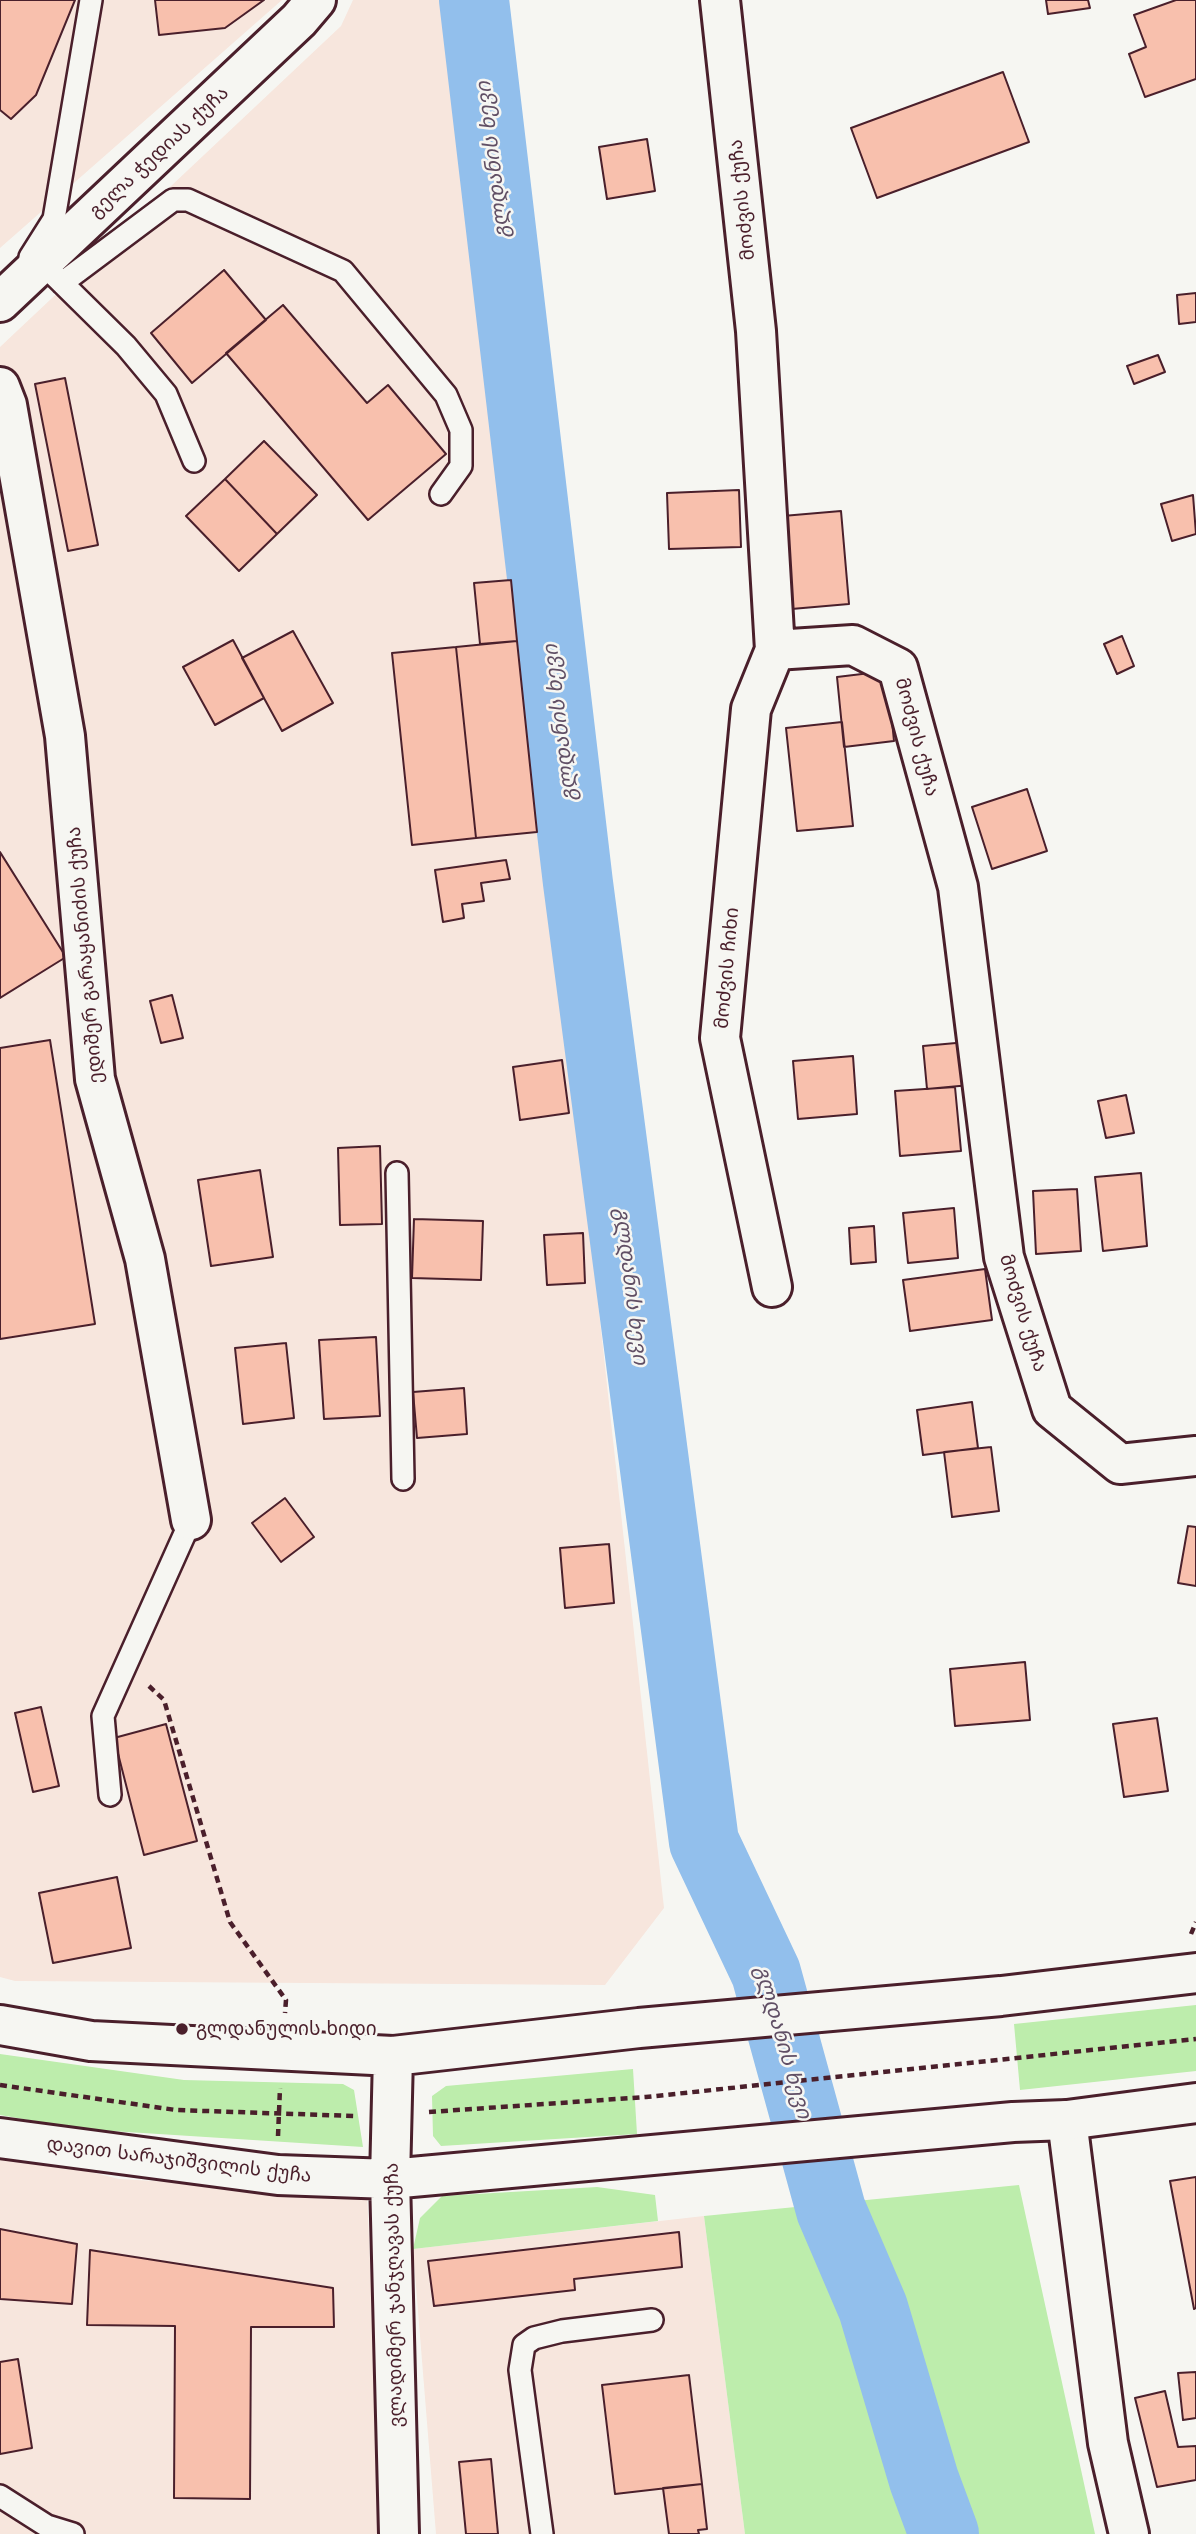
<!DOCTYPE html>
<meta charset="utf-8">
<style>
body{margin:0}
canvas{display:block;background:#f6f6f2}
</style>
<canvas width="1196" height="2534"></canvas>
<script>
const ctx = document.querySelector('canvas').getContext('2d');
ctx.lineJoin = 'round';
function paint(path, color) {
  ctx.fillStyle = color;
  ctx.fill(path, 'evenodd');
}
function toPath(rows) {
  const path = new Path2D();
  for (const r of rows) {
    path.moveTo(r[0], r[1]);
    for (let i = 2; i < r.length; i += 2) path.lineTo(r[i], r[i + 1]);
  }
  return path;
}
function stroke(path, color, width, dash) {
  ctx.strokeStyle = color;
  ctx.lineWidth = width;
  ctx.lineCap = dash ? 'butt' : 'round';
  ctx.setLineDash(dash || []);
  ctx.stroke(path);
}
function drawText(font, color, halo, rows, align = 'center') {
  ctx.font = font + ' Mali,"Noto Sans Georgian",sans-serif';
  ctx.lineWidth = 5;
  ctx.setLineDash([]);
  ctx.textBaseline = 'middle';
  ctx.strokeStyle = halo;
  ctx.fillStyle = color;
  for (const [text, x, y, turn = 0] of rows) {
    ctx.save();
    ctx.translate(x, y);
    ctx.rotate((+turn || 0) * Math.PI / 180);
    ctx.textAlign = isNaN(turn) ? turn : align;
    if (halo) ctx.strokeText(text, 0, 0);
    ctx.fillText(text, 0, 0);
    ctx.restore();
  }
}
const built = toPath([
 [0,0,282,0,0,248],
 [353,0,454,0,470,127,664,1908,605,1985,15,1981,0,1977,0,347,341,26],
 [0,2149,119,2179,367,2193,382,2534,0,2534],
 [704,2216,745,2534,436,2534,413,2249]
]);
const green = toPath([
 [1196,2005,1196,2071,1020,2090,1014,2024],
 [0,2054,184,2080,343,2084,354,2090,363,2147,80,2129,0,2115],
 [633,2069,637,2134,441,2146,433,2136,432,2096,446,2086],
 [1019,2185,1095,2534,745,2534,704,2216],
 [597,2187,655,2195,658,2221,413,2249,420,2218,442,2196]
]);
const river = toPath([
 [474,0,578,883,704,1842,766,1973,831,2210,873,2308,924,2480,944,2534]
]);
const building = toPath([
 [0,0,75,0,36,95,11,119,0,110,0,0],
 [155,0,264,0,225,28,159,35,155,0],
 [1046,0,1088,0,1090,8,1048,14,1046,0],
 [1176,0,1196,0,1196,79,1145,97,1129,54,1146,47,1134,15,1176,0],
 [1003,72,1029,142,877,198,851,128,1003,72],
 [647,139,655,191,607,199,599,147,647,139],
 [224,270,266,320,192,383,151,333,224,270],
 [1196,293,1196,322,1179,324,1177,295,1196,293],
 [283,305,367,403,388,385,446,454,368,520,226,353,283,305],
 [1158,355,1165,372,1134,384,1127,366,1158,355],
 [65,378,98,545,68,551,35,384,65,378],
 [264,441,317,495,277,534,225,479,264,441],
 [225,479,277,534,239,571,186,516,225,479],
 [739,490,741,547,669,549,667,493,739,490],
 [1193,495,1196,534,1172,541,1161,504,1193,495],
 [841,511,849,604,780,610,771,517,841,511],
 [511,580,517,641,480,644,474,583,511,580],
 [293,631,333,703,282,731,242,658,293,631],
 [1122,636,1134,666,1117,674,1104,644,1122,636],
 [233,640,264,698,215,725,183,667,233,640],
 [517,641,537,832,476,838,456,647,517,641],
 [456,647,476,838,412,845,392,653,456,647],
 [887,671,894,741,844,747,837,677,887,671],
 [842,722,853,826,797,831,786,728,842,722],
 [1027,789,1047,851,992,869,972,807,1027,789],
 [0,852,66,957,0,998,0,852],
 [506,860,510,879,481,883,484,901,462,904,464,918,443,922,435,870,506,860],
 [172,995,183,1038,161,1043,150,1001,172,995],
 [50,1040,95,1324,0,1339,0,1048,50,1040],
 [967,1042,970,1085,927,1089,923,1046,967,1042],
 [853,1056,857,1114,798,1119,793,1061,853,1056],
 [562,1060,569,1113,520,1120,513,1067,562,1060],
 [955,1087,961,1151,900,1156,895,1091,955,1087],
 [1126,1095,1134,1133,1106,1138,1098,1101,1126,1095],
 [380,1146,382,1224,340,1225,338,1148,380,1146],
 [260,1170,273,1257,211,1266,198,1180,260,1170],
 [1141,1173,1147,1246,1103,1251,1095,1177,1141,1173],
 [1077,1189,1081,1251,1036,1254,1033,1191,1077,1189],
 [954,1208,958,1258,908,1263,903,1213,954,1208],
 [414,1219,483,1221,481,1280,412,1278,414,1219],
 [874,1226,876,1262,851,1264,849,1228,874,1226],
 [583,1233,585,1283,547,1285,544,1235,583,1233],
 [985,1269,992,1320,910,1331,903,1280,985,1269],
 [376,1337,380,1416,324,1419,319,1340,376,1337],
 [286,1343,294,1418,243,1424,235,1348,286,1343],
 [464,1388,467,1434,417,1438,413,1392,464,1388],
 [972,1402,978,1448,923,1455,917,1410,972,1402],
 [991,1447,999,1511,952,1517,944,1452,991,1447],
 [285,1498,314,1537,281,1562,252,1523,285,1498],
 [1188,1526,1196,1527,1196,1586,1178,1583,1188,1526],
 [609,1544,614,1603,565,1608,560,1548,609,1544],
 [1025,1662,1030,1720,955,1726,950,1669,1025,1662],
 [41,1707,59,1786,33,1792,15,1713,41,1707],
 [1157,1718,1168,1791,1124,1797,1113,1724,1157,1718],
 [166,1724,197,1841,144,1855,114,1738,166,1724],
 [117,1877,131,1948,53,1963,39,1893,117,1877],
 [1196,2177,1196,2308,1194,2309,1170,2181,1196,2177],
 [0,2229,77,2244,72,2304,0,2299,0,2229],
 [679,2232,682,2267,574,2279,575,2290,434,2306,428,2261,679,2232],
 [90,2250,333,2288,334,2327,251,2327,250,2499,174,2498,175,2326,87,2325,90,2250],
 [18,2359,32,2448,0,2454,0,2362,18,2359],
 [1196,2372,1196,2418,1183,2420,1178,2373,1196,2372],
 [689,2375,702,2484,615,2494,602,2385,689,2375],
 [1165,2391,1178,2447,1196,2446,1196,2480,1157,2487,1135,2398,1165,2391],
 [491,2459,498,2534,466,2534,459,2462,491,2459],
 [702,2484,707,2529,698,2530,699,2534,669,2534,663,2488,702,2484]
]);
const path = toPath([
 [149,1686,164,1700,230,1922,286,2000,285,2013],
 [1191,1934,1196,1922],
 [0,2085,176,2110,354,2116],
 [429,2112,646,2097,1196,2039],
 [278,2136,280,2088]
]);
const lane = toPath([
 [30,257,54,219,91,0],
 [53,274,126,346,166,394,194,461],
 [62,283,173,200,188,200,343,271,446,395,461,430,461,466,441,494],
 [397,1173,403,1479],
 [110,1795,103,1716,191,1520],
 [0,2496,47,2526,73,2534],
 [542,2534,520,2370,524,2345,534,2338,562,2331,652,2320]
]);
const street = toPath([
 [720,0,756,331,775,650,751,709,720,1038,772,1287],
 [0,302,299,20,316,0],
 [0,387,7,405,65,736,95,1079,145,1259,191,1520],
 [775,650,853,645,898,668,958,887,1004,1257,1052,1409,1120,1464,1196,1456],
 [1067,2120,1108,2443,1129,2534]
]);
const secondary = toPath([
 [0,2025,91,2041,393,2056,639,2028,1001,1996,1196,1973],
 [393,2056,390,2179,399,2534],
 [0,2138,278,2175,390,2179,1013,2122,1067,2120,1196,2103]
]);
const markers = [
 [182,2029,7,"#4a1f2b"]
];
const streetNames = [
 ["გელა ჭედიას ქუჩა",159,152,-43],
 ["მოძვის ქუჩა",742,200,-96],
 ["მოძვის ქუჩა",917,737,75],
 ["ედიშერ გარაყანიძის ქუჩა",85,955,-95],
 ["მოძვის ჩიხი",727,968,-85],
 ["მოძვის ქუჩა",1023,1313,73],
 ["დავით სარაჯიშვილის ქუჩა",179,2160,7],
 ["ვლადიმერ ჯანჯღავას ქუჩა",394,2295,-91]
];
const poiNames = [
 ["გლდანულის ხიდი",196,2029]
];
const waterNames = [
 ["გლდანის ხევი",493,160,-97],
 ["გლდანის ხევი",560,723,-97],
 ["გლდანის ხევი",631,1286,83],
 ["გლდანის ხევი",783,2042,74]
];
paint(built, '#f7e6dd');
paint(green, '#bdedac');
stroke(river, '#92bfec', 70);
paint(building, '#f8c0ad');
stroke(building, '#4a1f2b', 2);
stroke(lane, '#4a1f2b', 26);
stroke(street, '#4a1f2b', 44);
stroke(secondary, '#4a1f2b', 44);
stroke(path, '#4a1f2b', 4.5, [7, 5]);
stroke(lane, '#f6f6f2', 21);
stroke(street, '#f6f6f2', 38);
stroke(secondary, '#f6f6f2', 38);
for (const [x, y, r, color] of markers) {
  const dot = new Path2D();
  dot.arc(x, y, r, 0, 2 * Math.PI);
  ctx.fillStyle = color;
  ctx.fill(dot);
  stroke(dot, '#f6f6f2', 2.5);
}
drawText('19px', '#4a1f2b', '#f6f6f2', streetNames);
drawText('19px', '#4a1f2b', '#f6f6f2', poiNames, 'left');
drawText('italic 21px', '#604f65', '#f6f6f2', waterNames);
</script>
